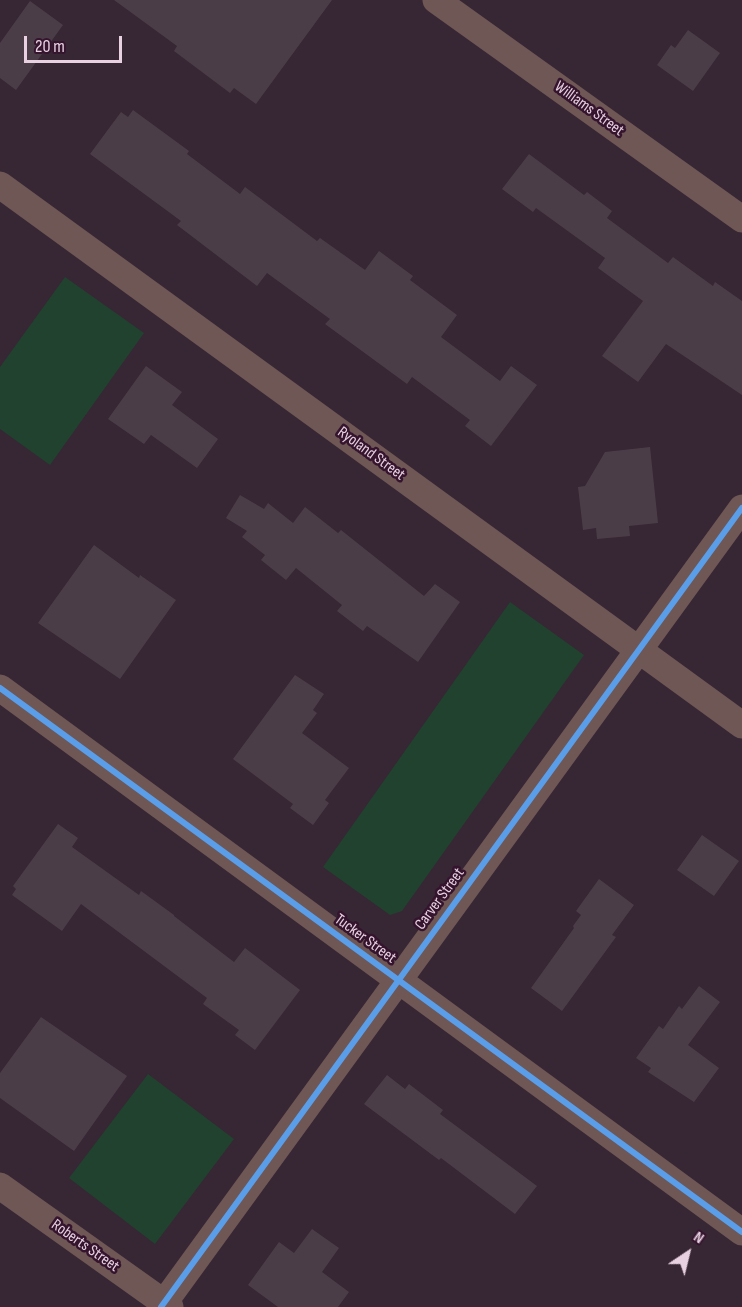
<!DOCTYPE html>
<style>
body{margin:0}
#map{position:relative;width:742px;height:1307px;overflow:hidden;background:#372634;font-family:"Sofia Sans Condensed",sans-serif}
canvas{display:block}
.north{position:absolute;left:658px;top:1223px;width:60px;height:60px;-webkit-text-stroke:4px #35142e;paint-order:stroke;rotate:35deg;font-size:16px;font-weight:700;line-height:24px;text-align:center;color:#e8d2e2}
.north::after{content:'';display:block;margin:auto;width:21px;height:27px;background:#e8d2e2;clip-path:polygon(50% 0,100% 100%,50% 72%,0 100%)}
.scale{position:absolute;left:24px;top:36px;width:98px;height:27px;box-sizing:border-box;border:3px solid #e8d2e2;border-top:0;padding-left:8px;font-size:18px;line-height:21px;white-space:nowrap;color:#e8d2e2;-webkit-text-stroke:4px #35142e;paint-order:stroke}
</style>
<div id="map">
<canvas width="742" height="1307"></canvas>
<div class="north">N</div>
<div class="scale">20 m</div>
</div>
<script>
const ctx = document.querySelector('canvas').getContext('2d');
ctx.lineJoin = 'round';
function paint(path, color) {
  ctx.fillStyle = color;
  ctx.fill(path, 'evenodd');
}
function toPath(rows) {
  const path = new Path2D();
  for (const r of rows) {
    path.moveTo(r[0], r[1]);
    for (let i = 2; i < r.length; i += 2) path.lineTo(r[i], r[i + 1]);
  }
  return path;
}
function stroke(path, color, width, dash) {
  ctx.strokeStyle = color;
  ctx.lineWidth = width;
  ctx.lineCap = dash ? 'butt' : 'round';
  ctx.setLineDash(dash || []);
  ctx.stroke(path);
}
function drawText(font, color, halo, rows, align = 'center') {
  ctx.font = font + ' "Sofia Sans Condensed",sans-serif';
  ctx.lineWidth = 5;
  ctx.setLineDash([]);
  ctx.textBaseline = 'middle';
  ctx.strokeStyle = halo;
  ctx.fillStyle = color;
  for (const [text, x, y, turn = 0] of rows) {
    ctx.save();
    ctx.translate(x, y);
    ctx.rotate((+turn || 0) * Math.PI / 180);
    ctx.textAlign = isNaN(turn) ? turn : align;
    if (halo) ctx.strokeText(text, 0, 0);
    ctx.fillText(text, 0, 0);
    ctx.restore();
  }
}
const green = toPath([
 [65,277,144,333,50,465,0,429,0,367],
 [510,602,584,655,402,911,390,915,323,867],
 [148,1074,234,1139,155,1244,69,1178]
]);
const building = toPath([
 [114,0,332,0,256,104,234,88,230,93,174,51,177,46],
 [30,1,63,25,16,90,0,78,0,43],
 [688,30,720,53,693,91,657,65,671,45,675,48],
 [133,110,189,151,187,154,240,194,245,187,317,241,320,238,365,270,379,251,413,276,410,280,457,315,441,337,500,381,511,366,537,385,491,446,465,426,470,420,412,377,407,384,325,324,330,319,267,273,257,286,177,225,181,221,90,154,121,112,128,117],
 [529,154,584,195,587,192,612,211,607,218,668,263,673,257,713,286,715,282,742,301,742,395,666,344,638,382,602,356,643,301,598,268,605,258,536,208,533,212,502,189],
 [146,366,182,392,172,405,218,439,197,468,151,435,144,444,108,419],
 [650,447,658,523,629,526,630,536,597,539,596,528,583,530,578,487,585,486,605,452],
 [240,495,264,509,268,503,293,523,305,507,338,533,341,530,424,596,435,584,460,602,418,662,367,626,363,631,337,611,342,605,296,568,286,580,261,560,265,555,242,537,247,531,226,518],
 [94,545,139,578,140,575,176,600,120,679,38,623],
 [295,675,324,694,313,710,317,713,302,733,349,768,325,800,329,803,313,825,290,808,293,804,233,759],
 [58,824,78,838,72,847,139,895,141,891,174,915,174,916,234,962,245,948,300,990,255,1050,235,1035,239,1030,203,1004,207,998,81,904,62,931,12,895,16,889,13,886],
 [702,835,739,861,714,896,677,870],
 [599,879,634,905,612,935,616,937,562,1011,531,988,574,928,573,926,581,915,576,911],
 [699,986,720,1002,688,1045,719,1068,694,1102,648,1072,651,1068,636,1058,659,1026,663,1029,679,1006,682,1009],
 [41,1017,127,1076,74,1151,0,1098,0,1073],
 [387,1075,405,1089,409,1084,443,1110,440,1114,537,1186,515,1214,441,1158,439,1160,364,1104],
 [312,1229,339,1248,322,1272,349,1292,338,1307,278,1307,248,1285,279,1242,294,1253]
]);
const street = toPath([
 [436,0,742,219],
 [0,185,742,725],
 [0,688,742,1232],
 [0,1186,170,1307],
 [161,1307,742,508]
]);
const cycleway = toPath([
 [0,688,742,1232],
 [161,1307,742,508]
]);
const streetNames = [
 ["Williams Street",589,109,36],
 ["Ryoland Street",371,454,36],
 ["Carver Street",440,899,-54],
 ["Tucker Street",365,939,36],
 ["Roberts Street",85,1246,35]
];
paint(green, '#21422f');
paint(building, '#4b3d48');
stroke(street, '#6e5755', 27);
stroke(cycleway, '#5a9eea', 6);
drawText('16px', '#e8d2e2', '#35142e', streetNames);
</script>
